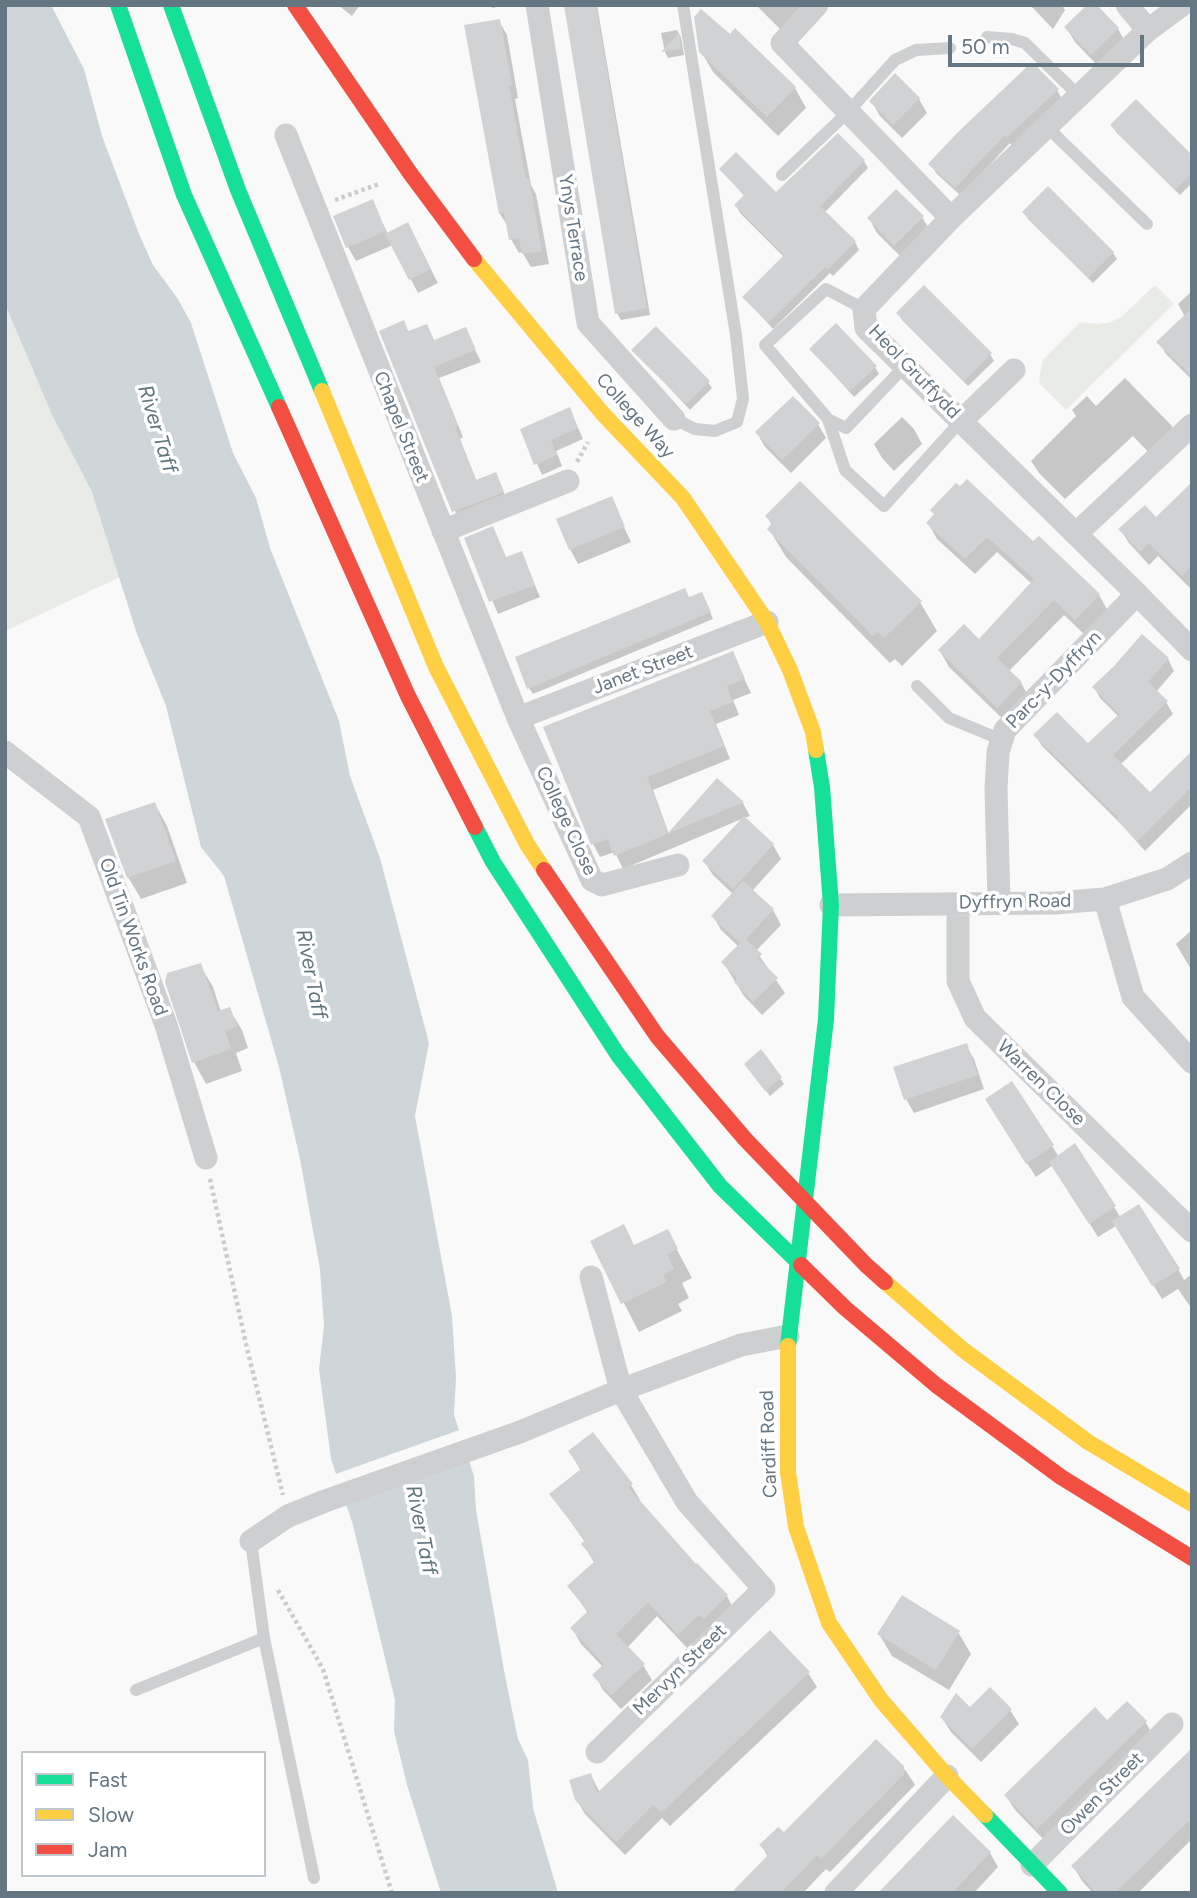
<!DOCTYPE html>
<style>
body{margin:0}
#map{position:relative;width:1197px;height:1898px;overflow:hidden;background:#f9f9f9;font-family:Figtree,sans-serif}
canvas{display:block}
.frame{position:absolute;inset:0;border:7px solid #657683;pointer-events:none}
.legend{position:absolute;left:21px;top:1751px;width:245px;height:126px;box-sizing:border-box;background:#fff;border:2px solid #c1c8cd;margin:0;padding:9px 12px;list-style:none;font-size:21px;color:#657683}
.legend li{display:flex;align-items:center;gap:14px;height:35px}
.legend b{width:35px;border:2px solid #c1c8cd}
.scale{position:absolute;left:948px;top:35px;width:196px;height:32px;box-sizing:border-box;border:4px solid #657683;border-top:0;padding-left:9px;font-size:21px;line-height:24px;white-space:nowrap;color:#657683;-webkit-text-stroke:5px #fff;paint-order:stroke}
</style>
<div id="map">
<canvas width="1197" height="1898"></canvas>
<div class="frame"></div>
<ul class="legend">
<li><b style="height:9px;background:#16e098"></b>Fast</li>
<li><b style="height:9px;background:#ffcf43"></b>Slow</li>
<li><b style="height:9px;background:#f24e42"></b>Jam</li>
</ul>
<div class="scale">50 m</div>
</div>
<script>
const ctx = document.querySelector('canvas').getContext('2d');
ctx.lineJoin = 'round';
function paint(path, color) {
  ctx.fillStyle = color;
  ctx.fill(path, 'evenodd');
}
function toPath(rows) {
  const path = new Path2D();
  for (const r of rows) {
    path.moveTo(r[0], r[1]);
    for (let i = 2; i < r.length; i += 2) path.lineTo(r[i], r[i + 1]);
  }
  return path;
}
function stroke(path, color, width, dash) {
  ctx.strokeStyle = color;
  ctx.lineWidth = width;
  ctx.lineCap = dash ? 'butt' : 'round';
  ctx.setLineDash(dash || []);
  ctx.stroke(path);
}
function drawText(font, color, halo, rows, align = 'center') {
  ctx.font = font + ' Figtree,sans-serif';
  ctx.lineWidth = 7;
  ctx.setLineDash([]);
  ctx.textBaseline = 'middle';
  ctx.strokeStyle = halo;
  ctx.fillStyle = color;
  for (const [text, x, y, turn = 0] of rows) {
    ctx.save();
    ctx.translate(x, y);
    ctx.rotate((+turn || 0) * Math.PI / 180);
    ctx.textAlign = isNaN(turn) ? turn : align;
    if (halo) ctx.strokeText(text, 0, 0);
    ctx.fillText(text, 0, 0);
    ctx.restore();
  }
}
const green = toPath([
 [1155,285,1174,304,1066,410,1039,383,1042,361,1080,322,1098,324,1111,322,1121,317],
 [5,304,52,415,92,491,120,577,5,631]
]);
const water = toPath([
 [5,5,51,5,84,69,102,136,139,234,153,265,178,299,191,323,233,453,256,498,270,548,339,721,350,776,380,858,429,1043,415,1116,452,1316,456,1377,454,1415,474,1476,476,1510,505,1676,518,1739,528,1760,533,1808,558,1893,441,1893,407,1785,394,1731,395,1700,353,1525,331,1459,319,1369,324,1326,320,1269,300,1159,279,1067,224,876,201,847,166,706,137,634,92,492,52,415,5,304]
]);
const pier = toPath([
 [462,1429,472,1458,342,1504,333,1475]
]);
const shadow = toPath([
 [338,5,360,5,352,16],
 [491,5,509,5,492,8],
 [565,5,597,5,650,315,621,320,617,313],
 [756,5,806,5,781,30],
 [1030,5,1062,5,1065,10,1053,29],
 [499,21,507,35,518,98,515,99,531,185,536,194,549,264,531,267,522,252,519,253,511,239,509,228,500,214,466,27],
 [1066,27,1118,29,1126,43,1100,68,1075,42],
 [677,30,681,37,684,55,668,58,665,52,661,33],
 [701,51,795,88,806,108,778,136,713,72],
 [1057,90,1062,99,1012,146,1010,143,961,196,936,173,931,164],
 [919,99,927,113,902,138,880,116,872,102],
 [1113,126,1192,157,1192,183,1180,195,1116,132],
 [864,161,868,168,825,212,855,242,859,250,833,276,830,273,773,329,744,297,784,257,740,213,736,205,745,197,721,169,776,194],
 [372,202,388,234,415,239,438,283,418,293,393,245,356,261,348,247],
 [1024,212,1113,253,1117,259,1093,283,1028,219],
 [922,217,931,232,903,259,877,233,869,218],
 [1192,291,1192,380,1166,354,1159,342,1185,317,1178,304],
 [898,313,990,354,994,361,968,386,902,320],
 [403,322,409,332,426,326,435,342,465,329,481,362,439,378,463,437,460,439,477,482,495,474,509,504,460,523,381,332],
 [811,349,875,367,879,374,854,397],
 [634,350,708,382,712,388,690,410],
 [1125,378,1171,425,1178,437,1155,459,1133,436,1065,499,1039,473,1031,461,1076,416,1072,410,1087,396,1096,406],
 [902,417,914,429,922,444,894,471,882,458,874,444],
 [575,421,583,439,556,451,562,466,542,475,522,430],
 [818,424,826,438,791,473,765,447,757,433],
 [1192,487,1192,590,1158,556,1149,565,1129,543,1120,529,1156,520],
 [611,499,631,542,578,564,570,549],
 [767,516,920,602,937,631,902,666,895,659,890,663,786,557,769,529,772,526],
 [928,523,1033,544,1099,595,1108,611,1085,635,1064,615,1009,671,1021,683,1030,699,1007,723,949,667,940,651,979,641,1032,584,997,552,975,574,937,539],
 [492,528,507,559,521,553,540,597,498,614,466,539],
 [690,599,705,600,713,619,533,694,529,688],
 [732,653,751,693,733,700,739,715,716,724,730,759,653,790,669,834,717,780,743,803,750,816,744,818,773,845,781,859,752,891,773,910,781,925,756,951,785,993,762,1015,744,996,723,962,739,947,721,930,713,916,733,894,713,875,704,861,744,818,623,869,615,852,600,857,593,844],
 [1168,659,1174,671,1156,692,1166,702,1173,714,1120,765,1150,795,1192,753,1192,804,1145,851,1121,824,1042,746,1035,735,1088,745,1118,716,1100,698,1094,687],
 [155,804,167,826,187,883,141,899,128,877],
 [1192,930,1192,971,1176,944],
 [200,965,213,987,221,1012,229,1009,242,1030,248,1048,236,1053,242,1071,206,1084,194,1062],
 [966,1045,974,1059,984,1089,914,1113,906,1099],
 [750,1070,780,1078,784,1084,770,1096],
 [1012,1083,1059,1157,1075,1146,1121,1218,1178,1269,1184,1280,1192,1274,1192,1309,1178,1289,1162,1299,1116,1226,1098,1237,1053,1165,1036,1177,995,1114],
 [667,1231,692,1278,682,1283,689,1298,678,1304,682,1311,639,1332,592,1242,635,1247],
 [592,1434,631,1485,640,1500,638,1502,695,1567,727,1596,735,1612,688,1649,657,1616,627,1648,643,1665,652,1680,621,1709,603,1690,595,1675,603,1667,581,1644,572,1628,588,1613,569,1586,595,1564,583,1544,585,1542,551,1494,581,1471,570,1452],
 [958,1632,971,1654,949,1690,892,1656,879,1634],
 [808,1673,817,1687,670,1826,662,1818,625,1855,585,1814,576,1799,591,1775,600,1793],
 [1127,1703,1146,1723,1154,1737,1046,1842,1015,1810,1006,1796,1107,1723],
 [1010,1710,1019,1724,981,1762,951,1732,942,1718],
 [876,1741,906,1771,915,1785,830,1872,826,1869,803,1893,734,1893,768,1857,762,1846,784,1835],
 [1192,1750,1192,1839,1138,1893,1093,1893,1082,1881,1074,1867],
 [953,1817,990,1853,998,1867,974,1893,881,1893]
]);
const building = toPath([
 [564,5,596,5,647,308,615,314],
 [1087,5,1097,5,1119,28,1091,55,1064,27],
 [701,9,730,34,735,28,796,87,767,117,699,52,694,17],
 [500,19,512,85,509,85,526,179,529,178,542,251,522,254,519,238,509,240,504,213,499,214,464,25],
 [679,33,681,49,661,52],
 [1032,62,1059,89,1006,138,1004,136,955,188,928,164,957,133],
 [895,73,920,98,893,125,869,101],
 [1136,99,1192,155,1192,173,1175,190,1110,125],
 [838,133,865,160,820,206,856,241,828,269,825,267,768,323,742,297,784,255,734,205,744,195,719,169,736,152,776,192],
 [1048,186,1114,252,1088,278,1022,212],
 [896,189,924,216,894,246,867,218],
 [373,199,386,231,346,248,333,216],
 [408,222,431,269,409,280,385,234],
 [924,285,992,353,964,381,896,313],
 [1192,308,1192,376,1156,342],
 [404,320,408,331,427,324,434,340,466,327,476,350,434,367,458,425,455,427,476,480,496,472,504,492,452,512,379,331],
 [836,323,877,366,850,391,809,349],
 [656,326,710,381,686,404,631,350],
 [793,396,820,423,782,460,755,432],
 [570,407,578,428,551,440,557,455,534,465,520,429],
 [967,479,1033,541,1039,536,1100,594,1075,620,1054,600,997,658,1022,682,997,708,938,650,964,624,979,639,1034,579,987,537,965,559,926,523,934,514,930,510,956,483,960,486],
 [800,481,922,601,884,638,878,632,873,636,767,529,772,523,765,516],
 [1192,482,1192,566,1182,576,1149,543,1140,552,1118,529,1145,505,1156,517],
 [612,496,625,527,569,550,556,519],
 [493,526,506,557,522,551,535,585,489,602,464,538],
 [685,588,689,597,702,592,711,612,527,689,515,657],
 [1142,634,1169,658,1148,682,1168,701,1113,755,1150,792,1192,751,1192,787,1137,841,1117,820,1119,818,1033,735,1057,712,1088,743,1119,714,1092,687,1114,666],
 [733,651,745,679,727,686,733,702,710,711,724,746,647,777,668,833,717,778,744,802,614,856,608,839,591,845,543,727],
 [155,802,176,861,127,878,105,819],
 [744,816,774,844,733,889,702,861],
 [743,881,774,909,746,939,762,954,758,958,778,978,753,1002,734,982,737,979,721,962,740,943,711,916],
 [201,963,218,1011,230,1007,237,1026,225,1031,231,1049,192,1063,165,982,167,973],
 [967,1043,978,1075,904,1100,893,1067],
 [761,1049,782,1077,765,1091,744,1064],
 [1012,1081,1054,1145,1026,1164,985,1099],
 [1075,1143,1116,1206,1089,1224,1049,1162],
 [1139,1204,1180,1269,1152,1286,1112,1221],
 [624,1224,634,1245,668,1229,678,1249,667,1254,674,1269,663,1275,667,1282,621,1304,590,1241],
 [593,1432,633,1484,628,1487,696,1564,697,1563,728,1595,704,1619,699,1615,678,1635,648,1602,616,1634,645,1664,611,1695,592,1675,604,1664,570,1628,588,1611,567,1586,595,1561,581,1544,585,1540,549,1494,581,1469,568,1451],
 [902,1595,960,1631,936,1670,877,1634],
 [770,1630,810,1672,661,1813,653,1805,616,1842,575,1800,569,1780,591,1773,597,1793],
 [990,1687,1012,1709,972,1749,940,1717,956,1693,970,1707],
 [1127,1701,1147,1721,1037,1829,1004,1795,1095,1707,1107,1720],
 [876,1739,904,1766,904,1774,821,1859,817,1855,781,1893,731,1893,769,1854,759,1845,778,1827,784,1832],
 [1192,1748,1192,1818,1115,1893,1097,1893,1071,1866],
 [953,1815,991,1852,952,1893,878,1893]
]);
const path = toPath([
 [335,200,379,184],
 [577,462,588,442],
 [210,1179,246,1344,283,1495],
 [278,1590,323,1669,392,1893]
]);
const lane = toPath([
 [987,37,1012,39,1025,43,1079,96],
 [1047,127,1147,224],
 [782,175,848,112,895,60,916,50,950,48],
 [864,309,826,289,765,345,828,419,846,428,905,366],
 [674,419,695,429,715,431,737,422,743,399,736,335,683,5],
 [828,419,845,470,884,506,961,421],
 [917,686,949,718,1002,740],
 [264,1638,314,1878],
 [136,1690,264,1638,251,1541]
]);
const street = toPath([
 [537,5,588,323,674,419],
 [817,5,782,43,951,218],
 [1127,5,1148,30],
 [286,135,518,718,592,880,602,885,678,865],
 [961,421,1014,370],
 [443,531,568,481],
 [1076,534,1192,425],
 [1137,594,1192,650],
 [518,718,767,622],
 [5,752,89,817,166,1025,206,1158],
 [1105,899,1133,997,1192,1062],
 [999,903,996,789,998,752,1005,730,1137,594,866,328,864,309,951,218,1148,30,1182,5],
 [958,904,958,981,975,1018,1192,1231],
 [831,905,1055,903,1105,899,1167,879,1192,863],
 [591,1277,621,1390,687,1502,764,1589,597,1752],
 [251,1541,288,1516,325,1501,520,1432,621,1390,741,1345,788,1336],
 [1032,1865,1172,1724],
 [836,1893,947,1776]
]);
const fast = toPath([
 [118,5,184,195,279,407],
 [171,5,238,190,322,391],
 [475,827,493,862,618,1055,720,1186,801,1265],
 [788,1346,826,1019,831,905,822,787,816,750],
 [985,1815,1060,1893]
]);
const slow = toPath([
 [474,259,603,414,683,498,767,622,790,670,813,732,816,750],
 [322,391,436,667,527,844,544,870],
 [885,1282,962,1349,1088,1442,1192,1504],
 [788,1346,788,1472,796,1527,829,1623,881,1700,947,1776,985,1815]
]);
const jam = toPath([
 [295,5,410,173,474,259],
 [279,407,408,696,475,827],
 [544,870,657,1036,745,1139,866,1265,885,1282],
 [801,1265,845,1308,936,1385,1061,1477,1192,1558]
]);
const streetNames = [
 ["Ynys Terrace",573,228,81],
 ["Heol Gruffydd",914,372,46],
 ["College Way",635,416,48],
 ["Chapel Street",401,427,68],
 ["Janet Street",643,670,-21],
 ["Parc-y-Dyffryn",1054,680,-46],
 ["College Close",566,821,65],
 ["Dyffryn Road",1015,902,-1],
 ["Old Tin Works Road",133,937,70],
 ["Warren Close",1041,1083,44],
 ["Cardiff Road",769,1444,-92],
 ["Mervyn Street",680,1670,-44],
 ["Owen Street",1102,1794,-45]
];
const waterNames = [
 ["River Taff",157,429,73],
 ["River Taff",311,974,79],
 ["River Taff",421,1530,79]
];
paint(green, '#e8ebe6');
paint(water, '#ced6d9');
paint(pier, '#f9f9f9');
paint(shadow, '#0003');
paint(building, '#d0d2d3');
stroke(path, '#cbcccd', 4.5, [3.5, 3.5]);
stroke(lane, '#cecfd0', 12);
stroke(street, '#cecfd0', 23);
stroke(fast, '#16e098', 16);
stroke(slow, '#ffcf43', 16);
stroke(jam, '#f24e42', 16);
drawText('19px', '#657683', '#fff', streetNames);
drawText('italic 21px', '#60757c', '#fff', waterNames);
</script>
